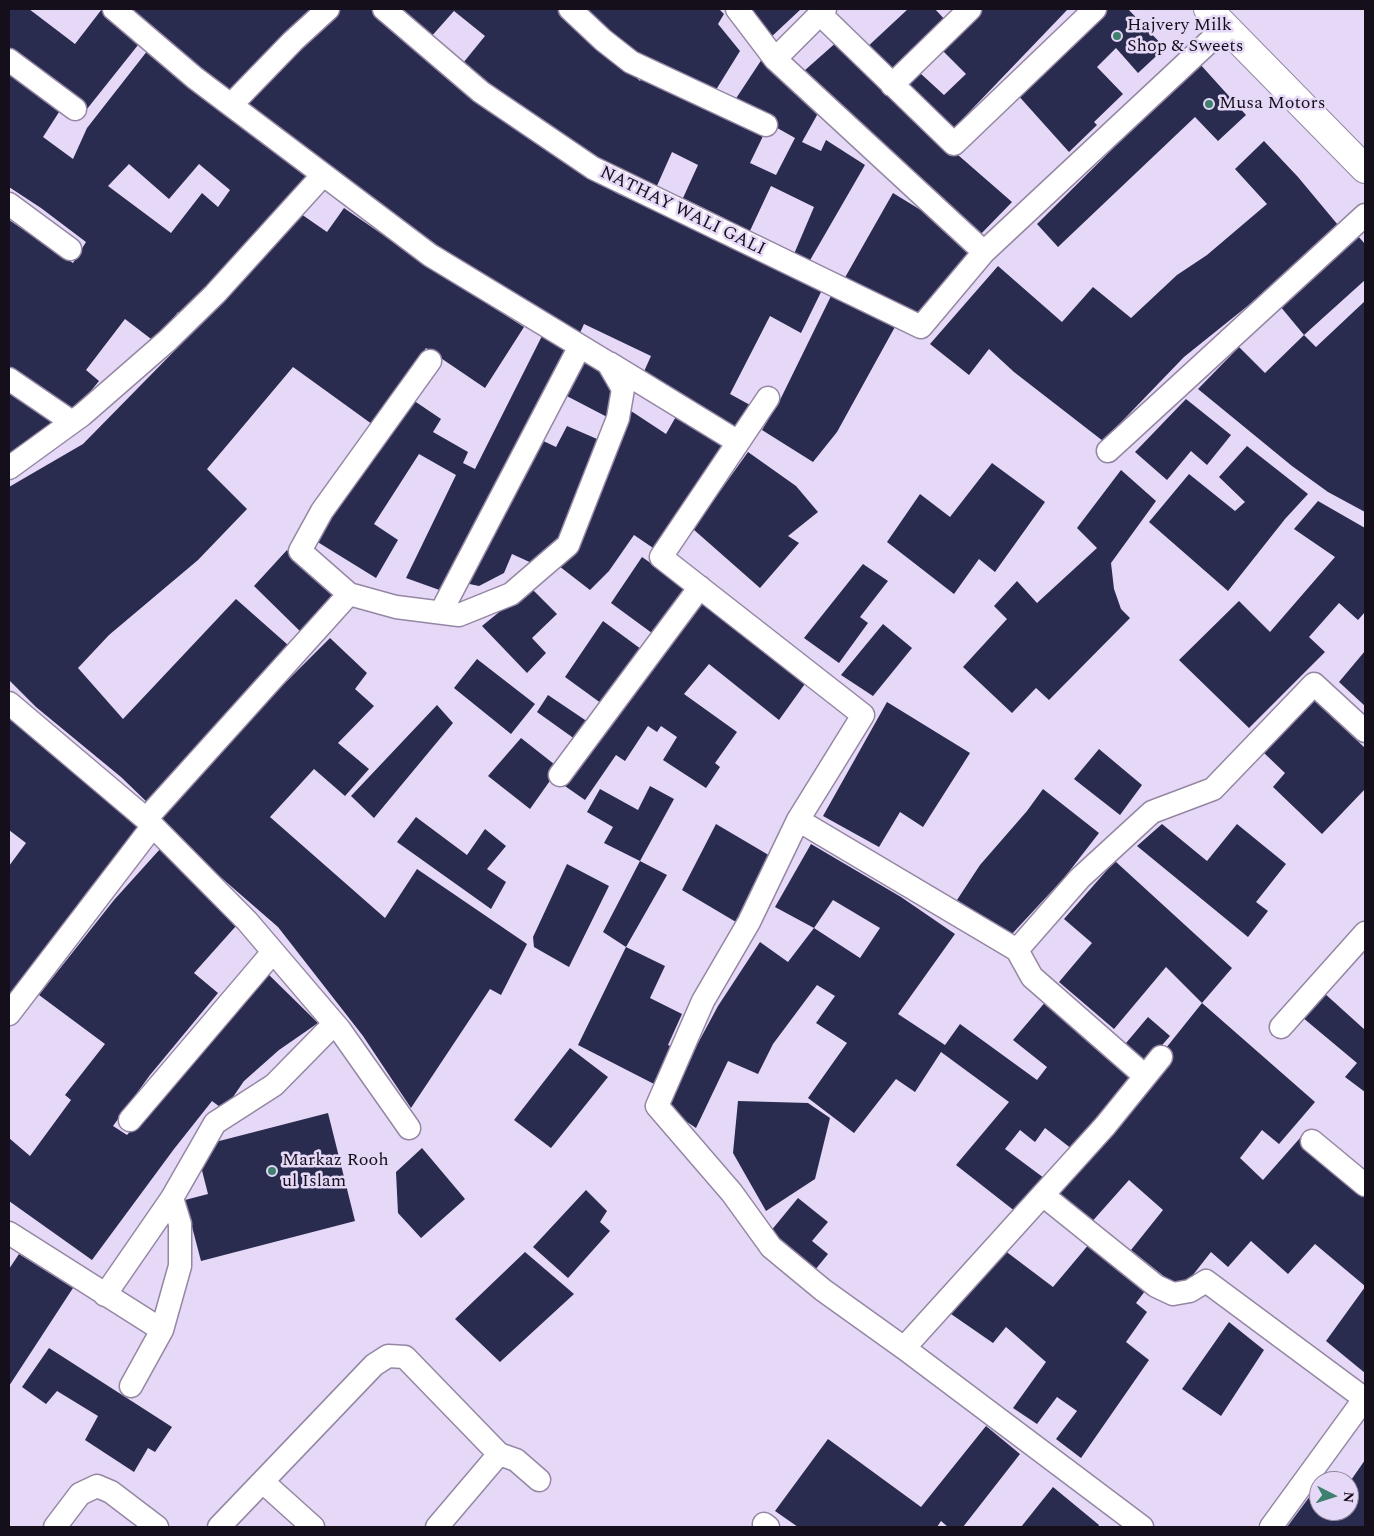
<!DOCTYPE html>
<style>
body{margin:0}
#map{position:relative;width:1374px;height:1536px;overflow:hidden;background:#e6d8f7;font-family:Spectral,serif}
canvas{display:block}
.frame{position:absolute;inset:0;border:10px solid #140f1a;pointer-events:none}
.north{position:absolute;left:1309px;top:1471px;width:50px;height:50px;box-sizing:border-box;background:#e6d8f7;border:1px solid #92889f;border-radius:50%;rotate:95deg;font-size:14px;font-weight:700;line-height:20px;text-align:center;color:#140f1a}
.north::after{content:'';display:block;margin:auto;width:18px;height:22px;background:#3f806f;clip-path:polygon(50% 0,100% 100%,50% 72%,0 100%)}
</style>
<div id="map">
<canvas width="1374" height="1536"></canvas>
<div class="frame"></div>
<div class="north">N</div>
</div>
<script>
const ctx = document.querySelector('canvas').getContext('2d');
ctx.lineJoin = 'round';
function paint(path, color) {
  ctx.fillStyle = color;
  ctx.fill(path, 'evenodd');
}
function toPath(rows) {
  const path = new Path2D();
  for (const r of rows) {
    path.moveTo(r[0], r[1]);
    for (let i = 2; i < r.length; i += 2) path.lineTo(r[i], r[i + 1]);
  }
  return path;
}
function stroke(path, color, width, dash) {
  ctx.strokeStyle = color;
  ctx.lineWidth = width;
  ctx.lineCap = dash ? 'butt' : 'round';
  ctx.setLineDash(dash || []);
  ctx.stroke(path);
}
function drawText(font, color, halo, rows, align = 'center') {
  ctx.font = font + ' Spectral,serif';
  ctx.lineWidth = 5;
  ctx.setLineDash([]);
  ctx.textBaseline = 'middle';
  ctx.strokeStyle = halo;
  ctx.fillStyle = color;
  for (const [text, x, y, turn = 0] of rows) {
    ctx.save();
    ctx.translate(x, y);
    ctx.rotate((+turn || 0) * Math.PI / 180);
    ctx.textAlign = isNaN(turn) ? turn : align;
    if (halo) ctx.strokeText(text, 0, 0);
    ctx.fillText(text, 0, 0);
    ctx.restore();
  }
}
const building = toPath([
 [9,9,29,9,75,44,102,9,142,40,87,109,9,51],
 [123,9,317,9,232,96],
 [334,9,375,9,579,170,618,194,717,237,822,290,801,333,770,316,730,394,750,405,735,432,642,376,651,356,584,324,579,335,403,229,301,143,245,103],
 [392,9,564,9,640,81,645,74,765,132,750,163,776,175,795,138,733,103,764,56,821,108,802,142,821,151,826,140,865,165,809,262,794,254,814,207,771,186,748,235,721,223,724,218,683,198,698,165,672,152,656,188,619,172,459,68,485,36,454,11,430,38],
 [581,9,719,9,724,14,718,24,740,51,714,93,635,56],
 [743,9,801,9,769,39],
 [908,9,935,9,947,22,891,77,864,50],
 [982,9,1068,9,951,131,903,88,920,73,944,95,966,74,942,50],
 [1105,9,1128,9,1165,48,1138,73,1116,48,1097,67,1123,94,1094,122,1097,125,1069,152,1016,93],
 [839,40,950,148,1012,202,978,237,804,71],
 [148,50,307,177,185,317,178,312,155,342,125,319,86,370,99,381,81,403,66,411,9,371,9,220,73,263,86,242,41,208,9,187,9,70,61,109,43,137,73,159,87,128],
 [129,164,169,199,199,164,230,190,218,207,202,193,171,233,108,186],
 [1199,63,1246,115,1218,141,1195,117,1058,247,1037,224],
 [1264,141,1298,177,1338,225,1250,304,1184,357,1103,441,1014,372,989,349,969,375,930,344,998,266,1062,322,1093,287,1131,318,1177,275,1207,255,1267,204,1235,169],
 [893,193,924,212,972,257,920,316,843,281],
 [344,208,434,270,524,327,485,388,426,348,376,427,293,367,207,469,247,509,198,560,109,635,78,668,123,719,236,599,288,645,150,805,121,777,36,707,9,680,9,487,83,444,245,279,301,214,327,232],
 [1357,235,1365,244,1365,280,1304,335,1316,347,1365,301,1365,512,1328,492,1292,466,1198,389,1239,347,1265,373,1304,335,1280,306],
 [833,292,896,325,837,432,813,462,762,430,781,398],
 [544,332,573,350,445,592,406,578,456,475,419,454,374,524,398,540,376,578,316,541,410,398,441,419,433,432,468,452,463,463,475,469],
 [579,357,598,367,613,394,611,419,561,393],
 [9,388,55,420,9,455],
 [1186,399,1231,435,1207,465,1191,451,1167,480,1135,452],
 [628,409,666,434,678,413,726,446,659,552,634,535,609,571,590,590,559,566],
 [567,426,604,442,580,504,551,551,534,564,512,554,504,573,479,586,460,582,537,438,556,447],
 [1247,446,1308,494,1285,519,1228,591,1149,522,1189,474,1235,511,1245,502,1219,477],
 [748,452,796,486,818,512,788,536,799,543,760,588,693,529],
 [992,463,1045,502,995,572,979,559,954,594,887,542,920,494,950,517],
 [1121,470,1156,501,1111,563,1114,589,1121,609,1130,618,1049,700,1036,688,1012,713,963,667,1007,619,994,606,1017,581,1037,603,1097,548,1077,528],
 [1318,501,1365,528,1365,612,1358,620,1339,603,1309,637,1325,652,1249,728,1179,660,1239,601,1270,632,1335,557,1294,529],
 [287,550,338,597,304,635,254,586],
 [642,557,689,590,656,636,611,603],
 [863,564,888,581,860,617,868,623,839,663,804,638],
 [530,587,557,614,532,638,546,653,527,673,482,626],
 [699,595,807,681,779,720,709,664,684,694,737,732,715,763,720,767,706,788,663,760,677,737,661,726,657,732,648,726,625,761,616,755,585,800,562,784],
 [603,621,645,652,605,706,565,677],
 [883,624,912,648,873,696,841,675],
 [330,638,367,673,355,689,374,706,338,743,369,769,345,796,314,769,270,817,385,918,417,869,527,944,501,995,490,989,411,1108,363,1036,278,927,156,821,256,712],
 [1365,651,1365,706,1339,682],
 [477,659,535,704,511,734,454,688],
 [548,695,591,724,579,742,537,712],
 [1314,700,1365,748,1365,789,1322,834,1273,787,1285,773,1263,752],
 [887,702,970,753,923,827,900,812,879,847,823,816],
 [437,705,453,723,374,818,351,796],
 [9,716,140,830,87,892,9,999,9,866,26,843,9,830],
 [521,738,559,768,530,809,488,776],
 [1099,749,1142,785,1120,815,1074,779],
 [650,786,674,799,640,861,667,875,626,947,603,932,640,861,604,843,613,827,587,812,600,789,638,810],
 [1043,789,1099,833,1064,878,1011,935,957,900,980,865,1027,811],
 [416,817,467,855,485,829,506,846,487,869,506,882,491,909,397,842],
 [716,824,772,857,736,922,682,890],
 [1162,824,1207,861,1237,824,1286,864,1256,902,1268,911,1248,937,1137,846],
 [811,844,901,897,955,934,898,1014,945,1045,960,1024,1037,1080,1047,1067,1013,1040,1047,1000,1137,1077,1077,1153,1045,1128,1035,1142,1020,1130,1005,1149,1044,1178,1016,1212,956,1165,1009,1102,941,1052,915,1092,896,1079,854,1133,808,1098,847,1043,816,1023,835,996,817,985,773,1044,758,1074,728,1061,696,1128,668,1109,697,1045,718,1006,760,942,788,962,814,928,860,958,880,928,833,900,814,928,775,907],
 [161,848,236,926,194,973,218,993,150,1075,113,1126,127,1135,267,973,318,1023,279,1050,244,1081,224,1110,212,1101,174,1149,92,1260,9,1201,9,1138,30,1156,71,1100,65,1095,105,1044,39,995,114,900],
 [1115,861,1232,968,1202,1003,1166,967,1114,1029,1059,982,1092,943,1064,919],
 [567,864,609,886,569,967,534,947,533,937],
 [626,947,665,966,650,998,682,1014,668,1045,675,1048,656,1085,578,1045],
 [1323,992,1365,1030,1365,1092,1345,1077,1357,1063,1302,1017],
 [1202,1003,1315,1102,1279,1144,1262,1130,1240,1158,1263,1180,1300,1138,1365,1194,1365,1286,1315,1244,1288,1274,1251,1241,1228,1267,1211,1252,1181,1290,1131,1250,1163,1210,1129,1180,1089,1225,1058,1196,1173,1053,1166,1048],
 [1148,1017,1170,1036,1143,1067,1121,1049],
 [570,1048,608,1077,551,1148,514,1120],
 [738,1101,808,1103,830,1118,815,1179,766,1211,733,1153],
 [328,1113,355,1221,201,1261,185,1200,208,1194,196,1147],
 [422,1148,465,1199,421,1238,398,1213,396,1172],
 [586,1190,607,1211,600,1222,610,1231,568,1278,533,1247],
 [798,1198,828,1222,812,1241,828,1254,815,1270,770,1232],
 [1090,1243,1148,1287,1136,1303,1147,1312,1126,1342,1149,1360,1081,1458,1056,1439,1077,1411,1057,1397,1037,1424,1013,1408,1046,1362,1006,1327,993,1343,951,1314,1004,1250,1053,1287],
 [525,1252,574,1294,500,1362,455,1319],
 [19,1254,73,1288,9,1386,9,1269],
 [1365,1287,1365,1373,1326,1341],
 [1229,1322,1264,1350,1221,1416,1182,1389],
 [49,1348,172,1427,155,1452,148,1448,134,1472,85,1440,98,1416,57,1391,46,1404,22,1387],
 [986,1426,1020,1454,963,1527,948,1527,941,1521,937,1527,798,1527,775,1511,828,1439,921,1507],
 [1365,1460,1365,1527,1287,1527,1319,1484,1319,1511,1349,1511,1349,1483],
 [1053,1487,1099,1525,1098,1527,1021,1527]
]);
const minor = toPath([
 [114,9,195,78,430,255,608,363,623,389,618,418,568,545,511,594,459,615,396,607,349,594,146,819],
 [384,9,481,92,593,168,921,327,984,252,1225,27],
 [570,9,603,40,631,62,766,125],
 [737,9,775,59],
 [825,9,775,59,984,252],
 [820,14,954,144,1095,9],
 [9,60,75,109],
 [892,85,970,9],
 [231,105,293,41,328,9],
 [9,204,70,249],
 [609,363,738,442],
 [9,379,72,422],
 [768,398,661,557,863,715,798,820,749,922,703,1001,657,1106,732,1193,771,1247,823,1290,904,1348,1142,1527],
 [1108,451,1365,215],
 [9,468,82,415,168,340,215,294,323,175],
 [349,594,300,551,322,511,430,361],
 [441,612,580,346],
 [9,703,146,819,247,921,340,1030,409,1128],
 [560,775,700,587],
 [798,820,1017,950,1080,878,1152,812,1213,789,1314,684,1365,731],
 [1017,950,1032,977,1145,1076],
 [9,1014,152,827],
 [1281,1027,1365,933],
 [130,1120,273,952],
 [1312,1141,1365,1185],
 [1044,1196,1156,1286,1173,1294,1190,1291,1206,1281,1365,1399],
 [9,1233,162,1330],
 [105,1295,172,1198,215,1123,274,1085,334,1024],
 [904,1348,1105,1126,1161,1057],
 [131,1386,162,1330,180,1266,180,1224,172,1198],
 [263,1482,313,1527],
 [764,1524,768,1527],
 [55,1527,80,1494,97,1486,111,1492,157,1527],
 [219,1527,374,1365,388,1356,405,1357,499,1454,516,1460,539,1480],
 [437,1527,499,1454],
 [1271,1527,1365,1398]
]);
const secondary = toPath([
 [1208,9,1365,169]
]);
const markers = [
 [1117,36,5,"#3f806f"],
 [1209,104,5,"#3f806f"],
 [272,1171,5,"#3f806f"]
];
const poiNames = [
 ["Hajvery Milk",1127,26],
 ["Shop & Sweets",1127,47],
 ["Musa Motors",1219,104],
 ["Markaz Rooh",282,1161],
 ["ul Islam",282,1182]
];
const streetNames = [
 ["NATHAY WALI GALI",682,212,26]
];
paint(building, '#292b4f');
stroke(minor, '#9587a4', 25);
stroke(secondary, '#9587a4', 30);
stroke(minor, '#fff', 22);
stroke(secondary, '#fff', 28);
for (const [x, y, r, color] of markers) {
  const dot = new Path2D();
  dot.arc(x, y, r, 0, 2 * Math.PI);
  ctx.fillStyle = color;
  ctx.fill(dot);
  stroke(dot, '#e6d8f7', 2);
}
drawText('18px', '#140f1a', '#e6d8f7', poiNames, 'left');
drawText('18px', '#140f1a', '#e6d8f7', streetNames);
</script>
